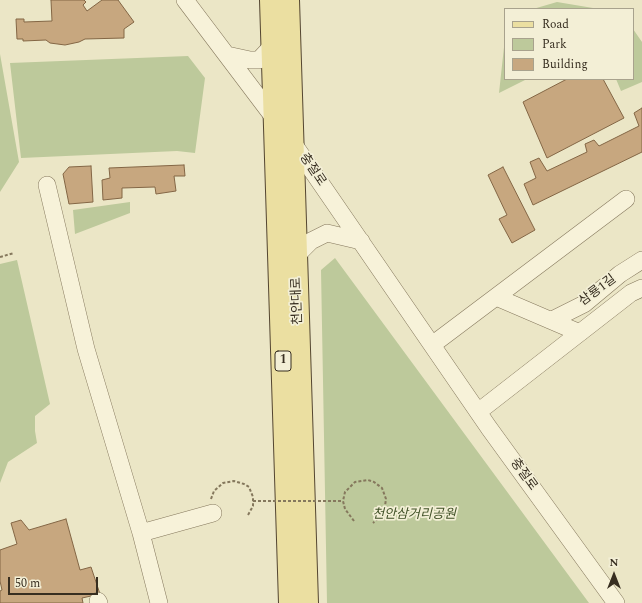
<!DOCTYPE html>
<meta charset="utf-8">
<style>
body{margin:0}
#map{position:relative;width:642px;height:603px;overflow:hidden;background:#ebe6c6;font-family:Spectral,serif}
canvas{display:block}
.legend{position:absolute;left:504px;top:8px;width:130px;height:72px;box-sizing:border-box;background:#f3efd6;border:1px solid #a8a28d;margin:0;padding:5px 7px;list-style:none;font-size:12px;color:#372e20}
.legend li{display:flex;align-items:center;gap:8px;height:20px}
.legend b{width:20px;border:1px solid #a8a28d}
.north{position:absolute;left:594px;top:555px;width:40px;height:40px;-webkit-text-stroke:3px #f3efd6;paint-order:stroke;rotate:0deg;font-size:11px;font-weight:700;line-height:16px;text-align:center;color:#372e20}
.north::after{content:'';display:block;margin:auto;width:14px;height:18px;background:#372e20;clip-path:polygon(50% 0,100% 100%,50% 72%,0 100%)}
.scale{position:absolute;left:8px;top:577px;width:90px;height:18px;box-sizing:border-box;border:2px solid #372e20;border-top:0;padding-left:5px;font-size:12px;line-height:14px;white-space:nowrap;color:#372e20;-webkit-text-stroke:3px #f3efd6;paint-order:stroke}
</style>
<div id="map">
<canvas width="642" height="603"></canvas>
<ul class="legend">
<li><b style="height:5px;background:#ebdfa1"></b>Road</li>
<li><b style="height:11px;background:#bdc99b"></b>Park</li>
<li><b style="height:11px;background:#c7a77f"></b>Building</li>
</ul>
<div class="north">N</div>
<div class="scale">50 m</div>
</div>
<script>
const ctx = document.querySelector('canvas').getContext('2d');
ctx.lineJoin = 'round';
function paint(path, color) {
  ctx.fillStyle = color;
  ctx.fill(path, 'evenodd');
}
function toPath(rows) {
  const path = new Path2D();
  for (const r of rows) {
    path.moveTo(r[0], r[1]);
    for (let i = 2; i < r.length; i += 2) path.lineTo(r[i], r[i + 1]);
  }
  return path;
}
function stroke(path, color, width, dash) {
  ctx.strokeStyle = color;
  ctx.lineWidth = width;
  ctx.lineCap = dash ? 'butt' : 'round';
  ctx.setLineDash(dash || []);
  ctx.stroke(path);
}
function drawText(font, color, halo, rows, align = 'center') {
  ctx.font = font + ' Spectral,"Noto Sans KR",serif';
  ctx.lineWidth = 3.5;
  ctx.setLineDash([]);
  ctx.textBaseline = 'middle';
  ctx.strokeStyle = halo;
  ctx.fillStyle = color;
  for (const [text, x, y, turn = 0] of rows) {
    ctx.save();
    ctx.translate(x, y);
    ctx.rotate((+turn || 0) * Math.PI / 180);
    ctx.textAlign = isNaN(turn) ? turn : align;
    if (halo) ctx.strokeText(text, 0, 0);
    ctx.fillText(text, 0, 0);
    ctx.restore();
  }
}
const green = toPath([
 [557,2,599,9,533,9],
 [633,29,642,42,642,82,621,91,616,79,633,79],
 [505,38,505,79,527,79,499,93],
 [0,54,19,162,0,192],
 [188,56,205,78,195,153,177,151,21,158,10,63],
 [130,202,130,213,75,234,73,210],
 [335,258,589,603,327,603,321,270],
 [17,260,50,404,35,416,35,431,37,443,8,462,0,483,0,264]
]);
const building = toPath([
 [51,0,84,0,86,2,83,5,87,11,102,0,118,0,134,22,124,29,124,38,85,39,79,42,65,45,50,43,46,40,23,41,23,39,17,39,16,19,24,19,24,22,52,21,51,0],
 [567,79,603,79,624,118,547,158,523,102,567,79],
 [642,108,642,152,533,205,524,184,536,178,530,162,539,158,547,171,587,152,585,144,594,140,599,146,639,126,634,113,642,108],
 [184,165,185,176,174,176,176,191,156,194,155,187,122,188,122,198,103,200,102,180,110,178,109,168,184,165],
 [91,166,93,202,69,204,63,174,69,167,91,166],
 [503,167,535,230,512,243,499,219,507,215,488,175,503,167],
 [66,519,80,570,91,567,100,594,82,598,83,603,0,603,0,591,2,590,0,581,0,550,17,544,11,523,21,520,29,530,66,519]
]);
const path = toPath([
 [0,257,14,253],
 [211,499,214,491,223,483,234,481,244,484,249,487,253,497,253,506,248,515],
 [354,521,345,509,343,501,345,492,355,482,368,480,374,482,382,488,386,499,384,513,373,523]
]);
const minor = toPath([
 [185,0,293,143,489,428,616,603],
 [227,55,250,60,259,60,273,45],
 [47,185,86,349,141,533,159,603],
 [297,255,311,241,327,233,361,241],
 [496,297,580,333],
 [552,320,584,304,620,274,642,260],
 [432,345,626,199],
 [478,412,631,293,642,288],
 [141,533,213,513],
 [98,601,99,603]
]);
const major = toPath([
 [271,0,290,603],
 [288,0,307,603]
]);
const pathBridge = toPath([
 [253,501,343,501]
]);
const shields = [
 [283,361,16]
];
const shieldNames = [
 ["1",283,361]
];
const streetNames = [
 ["충절로",312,170,56],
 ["삼룡1길",598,291,-37],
 ["천안대로",298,301,-92],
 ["충절로",523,475,54]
];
const parkNames = [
 ["천안삼거리공원",414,515]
];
paint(green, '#bdc99b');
paint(building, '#c7a77f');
stroke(building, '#836645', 1);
stroke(minor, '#85785d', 18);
stroke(major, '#544631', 24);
stroke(path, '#85785d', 2, [3, 2]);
stroke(minor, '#f7f2d9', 17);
stroke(major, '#ebdfa1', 22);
stroke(pathBridge, '#85785d', 2, [3, 2]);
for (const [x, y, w] of shields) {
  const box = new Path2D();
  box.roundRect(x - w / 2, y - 10, w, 20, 3);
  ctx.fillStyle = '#f3efd6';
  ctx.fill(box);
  stroke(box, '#372e20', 1);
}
drawText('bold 12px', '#372e20', null, shieldNames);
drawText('13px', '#372e20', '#f3efd6', streetNames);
drawText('italic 13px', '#415228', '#f3efd6', parkNames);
</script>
